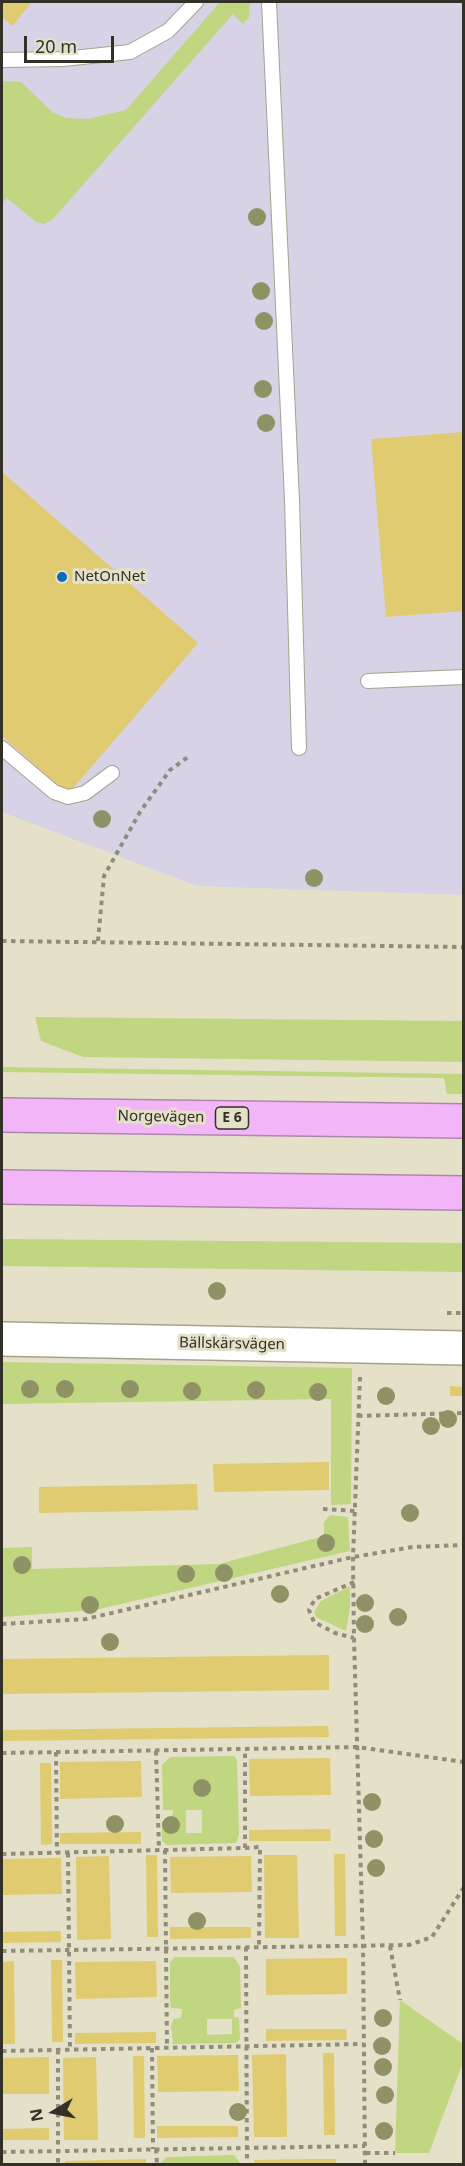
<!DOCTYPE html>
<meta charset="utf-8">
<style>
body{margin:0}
#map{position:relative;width:465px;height:2166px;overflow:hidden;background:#e5e0c8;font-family:"Noto Sans",sans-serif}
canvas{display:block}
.frame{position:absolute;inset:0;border:3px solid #323027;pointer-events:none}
.north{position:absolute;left:24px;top:2082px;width:60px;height:60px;-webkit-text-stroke:4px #e5e0c8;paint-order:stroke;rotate:260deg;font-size:16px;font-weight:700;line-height:24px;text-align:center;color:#323027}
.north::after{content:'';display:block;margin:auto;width:21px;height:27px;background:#323027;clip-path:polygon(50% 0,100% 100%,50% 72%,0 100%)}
.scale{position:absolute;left:24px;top:36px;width:90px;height:27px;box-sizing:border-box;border:3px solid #323027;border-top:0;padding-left:8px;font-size:18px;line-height:21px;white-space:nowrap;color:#323027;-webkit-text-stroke:4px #e5e0c8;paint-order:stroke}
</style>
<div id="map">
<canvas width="465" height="2166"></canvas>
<div class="frame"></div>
<div class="north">N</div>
<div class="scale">20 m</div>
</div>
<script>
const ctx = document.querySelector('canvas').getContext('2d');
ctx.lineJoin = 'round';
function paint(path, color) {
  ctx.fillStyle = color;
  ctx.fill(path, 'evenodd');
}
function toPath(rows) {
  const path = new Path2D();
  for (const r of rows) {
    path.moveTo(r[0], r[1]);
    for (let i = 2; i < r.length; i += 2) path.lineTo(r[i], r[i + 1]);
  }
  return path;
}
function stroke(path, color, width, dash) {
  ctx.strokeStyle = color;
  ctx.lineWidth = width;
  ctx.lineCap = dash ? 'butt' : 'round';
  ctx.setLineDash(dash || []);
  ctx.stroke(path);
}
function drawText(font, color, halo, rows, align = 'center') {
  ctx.font = font + ' "Noto Sans",sans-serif';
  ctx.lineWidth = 6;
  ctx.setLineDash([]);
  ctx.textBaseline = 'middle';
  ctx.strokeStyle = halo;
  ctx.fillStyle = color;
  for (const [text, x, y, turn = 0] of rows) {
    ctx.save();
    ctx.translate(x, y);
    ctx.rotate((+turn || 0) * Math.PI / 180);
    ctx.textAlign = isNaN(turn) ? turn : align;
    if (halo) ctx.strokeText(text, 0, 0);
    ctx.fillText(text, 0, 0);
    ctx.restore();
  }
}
const industrial = toPath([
 [2,2,463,2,463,895,197,886,2,812]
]);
const green = toPath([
 [220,2,250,2,249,18,243,24,233,14,53,219,44,224,36,222,7,198,2,203,2,81,21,82,52,112,66,118,88,119,126,110],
 [35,1017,463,1021,463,1062,83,1057,41,1041],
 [2,1067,463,1074,463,1094,447,1094,444,1078,2,1072],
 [2,1239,463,1243,463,1272,2,1266],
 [2,1362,352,1368,351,1504,331,1505,331,1399,2,1404],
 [330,1515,348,1517,350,1551,95,1610,2,1617,2,1548,32,1547,32,1569,219,1564,324,1536,324,1522],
 [350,1586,350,1607,346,1631,316,1617,314,1612,321,1601],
 [234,1756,237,1760,239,1835,236,1843,167,1845,162,1841,162,1822,172,1817,173,1810,163,1810,162,1765,170,1757],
 [186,1810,202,1810,202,1833,186,1833],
 [175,1957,233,1957,236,1960,240,1967,241,2008,234,2010,234,2017,239,2018,240,2039,236,2043,173,2044,171,2025,174,2019,181,2018,182,2009,171,2008,170,2001,170,1962],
 [207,2019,232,2019,232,2034,207,2035],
 [400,2000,463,2044,463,2062,429,2153,395,2153],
 [234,2155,241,2164,159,2164,167,2157]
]);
const building = toPath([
 [2,2,32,2,12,26,2,17],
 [464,432,464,611,386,617,371,439],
 [2,472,198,643,68,794,2,736],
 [450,1386,464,1387,464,1396,450,1396],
 [329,1462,329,1490,214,1492,213,1464],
 [197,1484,198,1510,39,1513,39,1487],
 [329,1655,329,1690,2,1694,2,1659],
 [328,1726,329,1737,2,1741,2,1730],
 [330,1758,331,1795,250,1796,249,1759],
 [141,1761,142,1797,60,1799,60,1762],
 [40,1763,51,1763,52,1844,41,1845],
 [330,1829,331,1841,249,1841,249,1830],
 [141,1832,141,1844,60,1844,60,1833],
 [334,1854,345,1854,346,1936,335,1936],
 [146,1855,157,1855,158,1937,147,1937],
 [264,1855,297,1855,299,1938,265,1938],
 [109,1856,111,1939,77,1940,76,1857],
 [251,1856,252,1892,171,1893,170,1857],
 [61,1858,62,1894,2,1895,2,1859],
 [170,1927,251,1927,251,1938,170,1939],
 [61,1931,61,1942,2,1943,2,1932],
 [347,1958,347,1994,266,1995,266,1959],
 [51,1960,62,1960,63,2042,52,2042],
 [14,1961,15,2044,2,2044,2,1962],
 [156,1961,157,1997,76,1999,75,1962],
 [266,2029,346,2029,347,2040,266,2041],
 [156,2032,156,2043,75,2044,75,2033],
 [323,2053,334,2053,335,2135,324,2135],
 [286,2054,287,2137,254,2137,252,2055],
 [238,2055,239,2091,158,2092,157,2056],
 [133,2056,144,2056,145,2138,134,2138],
 [49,2057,49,2094,2,2094,2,2058],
 [96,2057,98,2140,64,2140,63,2058],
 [157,2126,238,2126,238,2137,157,2138],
 [49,2128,49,2140,2,2140,2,2129],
 [146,2159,146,2164,65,2164,65,2161],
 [311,2159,336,2159,336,2164,255,2164,254,2160]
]);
const path = toPath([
 [2,941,464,947],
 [98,941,104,876,140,812,170,770,188,757],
 [447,1313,464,1313],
 [360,1377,353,1557,354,1638,363,1945,365,2164],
 [358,1416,464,1413],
 [323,1509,356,1511],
 [354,1582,315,1599,309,1610,314,1622,335,1633,354,1638],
 [2,1624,86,1619,353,1557,413,1547,464,1545],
 [156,1751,159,1850],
 [56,1752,57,1853],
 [2,1753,357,1747,464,1762],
 [245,1848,260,1847,259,1947],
 [165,1850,167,2048],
 [68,1853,70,2049],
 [2,1854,245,1848,245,1750],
 [390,1946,400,2000],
 [246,1947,247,2164],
 [2,1951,409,1945,432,1937,464,1887],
 [152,2048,153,2149],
 [58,2050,58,2164],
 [2,2051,363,2044],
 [156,2149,157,2164],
 [2,2152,365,2146],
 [366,2153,395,2153]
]);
const service = toPath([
 [269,2,292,500,299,748],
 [2,60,63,59,130,52,168,31,196,2],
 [368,681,464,677],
 [2,748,54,792,68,797,85,793,112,773]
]);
const tertiary = toPath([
 [2,1339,464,1348]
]);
const motorway = toPath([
 [2,1115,464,1121],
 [2,1187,464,1193]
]);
const trees = [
 [257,217],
 [261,291],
 [264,321],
 [263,389],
 [266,423],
 [102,819],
 [314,878],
 [217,1291],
 [30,1389],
 [65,1389],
 [130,1389],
 [256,1390],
 [192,1391],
 [318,1392],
 [386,1396],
 [448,1419],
 [431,1426],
 [410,1513],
 [326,1543],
 [22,1565],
 [224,1573],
 [186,1574],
 [280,1594],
 [365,1603],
 [90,1605],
 [398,1617],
 [365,1624],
 [110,1642],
 [202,1788],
 [372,1802],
 [115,1824],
 [171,1825],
 [374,1839],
 [376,1868],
 [197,1921],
 [383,2018],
 [382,2046],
 [383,2067],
 [385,2095],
 [238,2112],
 [384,2131]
];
const markers = [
 [62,577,6,"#0a6cb8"]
];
const shields = [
 [232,1118,33]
];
const shieldNames = [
 ["E 6",232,1118]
];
const poiNames = [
 ["NetOnNet",74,577]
];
const streetNames = [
 ["Norgevägen",161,1117,1],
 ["Bällskärsvägen",232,1344,1]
];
paint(industrial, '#d8d2e7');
paint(green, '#c0d681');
paint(building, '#e0cb71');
stroke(service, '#a7a28c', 16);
stroke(tertiary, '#a7a28c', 36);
stroke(motorway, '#af86af', 36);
stroke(path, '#908d7c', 4, [4.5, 4.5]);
stroke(service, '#fff', 14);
stroke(tertiary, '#fff', 33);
stroke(motorway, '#f2b5f8', 33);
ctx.fillStyle = '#8e9265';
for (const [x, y] of trees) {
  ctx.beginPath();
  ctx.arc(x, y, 9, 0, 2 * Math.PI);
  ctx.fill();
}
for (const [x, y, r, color] of markers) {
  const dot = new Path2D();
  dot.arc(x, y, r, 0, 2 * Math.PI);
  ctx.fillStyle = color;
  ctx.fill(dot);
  stroke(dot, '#e5e0c8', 2);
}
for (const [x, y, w] of shields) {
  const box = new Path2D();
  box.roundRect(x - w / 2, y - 11, w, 22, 4.5);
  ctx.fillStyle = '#e5e0c8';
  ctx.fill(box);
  stroke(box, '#323027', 1.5);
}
drawText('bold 14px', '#323027', null, shieldNames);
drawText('15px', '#323027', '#e5e0c8', poiNames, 'left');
drawText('15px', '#323027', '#e5e0c8', streetNames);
</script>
